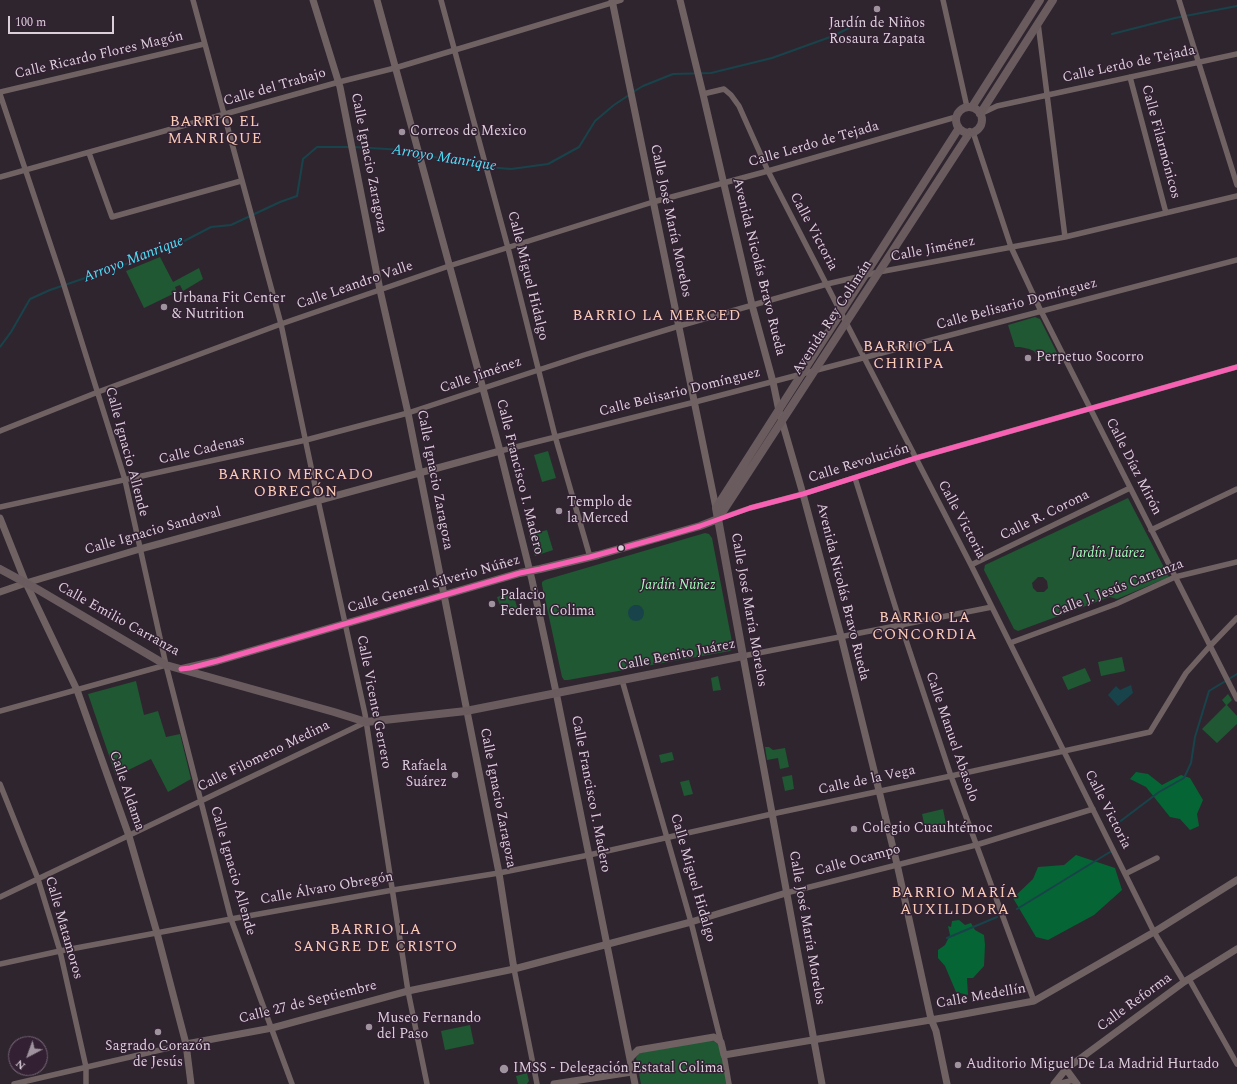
<!DOCTYPE html>
<meta charset="utf-8">
<style>
body{margin:0}
#map{position:relative;width:1237px;height:1084px;overflow:hidden;background:#2f252f;font-family:Spectral,serif}
canvas{display:block}
.north{position:absolute;left:8px;top:1036px;width:40px;height:40px;box-sizing:border-box;background:#332133;border:1px solid #766776;border-radius:50%;rotate:221deg;font-size:11px;font-weight:700;line-height:16px;text-align:center;color:#dbcfda}
.north::after{content:'';display:block;margin:auto;width:14px;height:18px;background:#9f949e;clip-path:polygon(50% 0,100% 100%,50% 72%,0 100%)}
.scale{position:absolute;left:8px;top:16px;width:106px;height:18px;box-sizing:border-box;border:2px solid #dbcfda;border-top:0;padding-left:5px;font-size:12px;line-height:14px;white-space:nowrap;color:#dbcfda;-webkit-text-stroke:3px #332133;paint-order:stroke}
</style>
<div id="map">
<canvas width="1237" height="1084"></canvas>
<div class="north">N</div>
<div class="scale">100 m</div>
</div>
<script>
const ctx = document.querySelector('canvas').getContext('2d');
ctx.lineJoin = 'round';
function paint(path, color) {
  ctx.fillStyle = color;
  ctx.fill(path, 'evenodd');
}
function toPath(rows) {
  const path = new Path2D();
  for (const r of rows) {
    if (r.length === 3) {
      path.moveTo(r[0] + r[2], r[1]);
      path.arc(r[0], r[1], r[2], 0, 2 * Math.PI);
      continue;
    }
    path.moveTo(r[0], r[1]);
    for (let i = 2; i < r.length; i += 2) path.lineTo(r[i], r[i + 1]);
  }
  return path;
}
function stroke(path, color, width, dash) {
  ctx.strokeStyle = color;
  ctx.lineWidth = width;
  ctx.lineCap = dash ? 'butt' : 'round';
  ctx.setLineDash(dash || []);
  ctx.stroke(path);
}
function drawText(font, color, halo, rows, align = 'center') {
  ctx.font = font + ' Spectral,serif';
  ctx.lineWidth = 3;
  ctx.setLineDash([]);
  ctx.textBaseline = 'middle';
  ctx.strokeStyle = halo;
  ctx.fillStyle = color;
  for (const [text, x, y, turn = 0] of rows) {
    ctx.save();
    ctx.translate(x, y);
    ctx.rotate((+turn || 0) * Math.PI / 180);
    ctx.textAlign = isNaN(turn) ? turn : align;
    if (halo) ctx.strokeText(text, 0, 0);
    ctx.fillText(text, 0, 0);
    ctx.restore();
  }
}
const green = toPath([
 [160,257,173,282,199,268,203,279,183,291,180,285,175,287,177,292,144,308,126,271],
 [1035,317,1040,319,1057,353,1041,360,1034,351,1029,349,1020,347,1015,347,1008,325],
 [548,451,556,478,542,482,534,455],
 [1128,498,1169,577,1117,599,1110,597,1018,631,1014,629,984,570,985,565],
 [1038,577,1043,577,1047,581,1048,588,1044,592,1037,592,1033,588,1032,583],
 [547,530,553,550,535,556,529,535],
 [705,533,709,534,712,538,733,647,732,649,730,651,568,680,564,680,562,677,542,585,542,582,545,580],
 [635,605,640,606,643,616,642,618,637,620,632,619,629,614,630,609],
 [513,592,518,611,503,615,497,597],
 [1122,657,1125,671,1101,676,1098,662],
 [1085,668,1091,681,1068,690,1062,677],
 [718,676,721,690,713,691,711,678],
 [136,681,144,715,158,711,166,737,180,734,191,779,168,792,151,759,116,776,88,694],
 [1228,694,1232,700,1227,705,1237,716,1237,724,1217,743,1202,729,1226,705,1222,700],
 [765,747,769,747,773,750,785,748,789,767,780,769,778,758,767,760],
 [672,752,674,760,661,763,659,755],
 [792,775,794,789,785,791,782,777],
 [689,780,693,794,684,796,680,782],
 [943,809,946,824,925,828,922,814],
 [470,1025,474,1044,445,1050,441,1031],
 [712,1040,718,1044,722,1054,727,1084,641,1084,636,1058,639,1053],
 [527,1073,529,1081,527,1084,518,1084,516,1076]
]);
const forest = toPath([
 [1136,772,1148,774,1162,785,1181,775,1190,778,1203,800,1197,814,1199,826,1190,830,1180,819,1170,817,1146,787,1130,779],
 [1076,855,1115,868,1122,890,1094,915,1048,940,1036,937,1013,898,1033,879,1038,867,1064,865],
 [959,920,965,925,971,923,975,930,984,935,985,945,984,966,973,978,967,978,968,995,956,992,945,966,938,958,938,950,945,945,950,935,948,926,951,927,952,921]
]);
const water = toPath([
 [636,613,8],
 [1131,685,1133,693,1118,706,1108,695,1116,686,1120,690]
]);
const stream = toPath([
 [1112,34,1175,18,1237,6],
 [633,92,643,86,673,74,711,73,772,58,833,36,859,23],
 [354,147,403,150,417,153],
 [421,154,474,166,511,169,548,164,579,147,595,121,614,105,629,95],
 [0,347,11,332,30,299,50,290,167,250,211,227,231,225,280,202,297,196,303,159,317,147,349,147],
 [1118,823,1159,792,1184,778,1191,763,1195,737,1209,691,1237,674],
 [1017,909,1110,852],
 [947,938,997,917]
]);
const minor = toPath([
 [193,0,281,324,318,500,365,714,408,991,427,1084],
 [441,0,508,248,555,436,590,557],
 [943,0,967,107],
 [1179,0,1237,185],
 [1038,23,1065,237],
 [1130,77,1166,213],
 [0,92,204,44],
 [0,94,62,279,125,480,166,665,231,919,292,1084],
 [703,94,724,89,731,95,739,106,768,171,971,565,1154,932,1184,982],
 [980,114,997,106,1237,54],
 [973,132,1011,247,1039,307,1237,699],
 [89,153,112,217,241,181],
 [0,177,339,82,395,68,621,0],
 [0,431,98,392,281,324,449,266,653,202,768,171,956,117],
 [500,451,695,402,1237,260],
 [855,478,901,625,951,776,1034,1001],
 [0,507,306,440,408,413,584,355,679,326,827,284,879,272,1065,237,1237,196],
 [718,519,750,508,803,494,916,458,1237,367],
 [1151,530,1237,489],
 [971,565,1130,488],
 [1010,643,1116,604,1175,577,1237,562],
 [743,656,992,607],
 [622,680,691,922,721,1042],
 [0,711,166,665],
 [0,784,38,879,60,951,86,1067,86,1084],
 [1125,874,1157,858],
 [786,893,976,845,1093,809],
 [0,897,366,722],
 [0,964,60,951,231,919,393,890,499,873,589,855,772,814,951,776,1150,732,1186,673,1210,646,1237,618],
 [514,969,537,1084],
 [1189,979,1237,1064],
 [724,1055,729,1084],
 [14,1084,186,1044],
 [1057,1084,1074,1080]
]);
const tertiary = toPath([
 [313,0,340,87,380,290,408,413,499,873,514,969],
 [377,0,500,451,532,580,556,692,635,1084],
 [612,0,716,508],
 [680,0,703,94,752,305,773,382,779,411,803,494,841,636,897,864,931,1019,936,1031,947,1084],
 [0,518,25,581,77,690,129,836,157,933,186,1044,191,1084],
 [0,592,26,583,140,549,500,451],
 [743,656,822,1084],
 [186,1044,272,1028,408,991,514,969,691,922,786,893],
 [630,1058,638,1050,714,1037,721,1042,724,1055,948,1017,1034,1001,1154,932,1237,880],
 [1066,1069,1077,1084],
 [554,1084,632,1072],
 [1054,1084,1066,1069,1184,982,1237,949]
]);
const secondary = toPath([
 [972,107,1040,0],
 [969,120,13],
 [980,114,1053,0],
 [718,519,970,132],
 [0,569,37,589,166,665,334,712,366,722,466,711,743,656,716,508,959,128],
 [182,669,217,661,520,573,540,569,598,555,700,526,718,519]
]);
const bus1 = toPath([
 [181,669,190,668,217,661,520,573,540,569,590,557,659,538,700,526,750,508,803,494,916,458,1237,367]
]);
const markers = [
 [877,9,4,"#9f949e"],
 [402,132,4,"#9f949e"],
 [164,307,4,"#9f949e"],
 [1028,358,4,"#9f949e"],
 [559,511,4,"#9f949e"],
 [621,548,3.5,"#dbcfda"],
 [492,604,4,"#9f949e"],
 [455,775,4,"#9f949e"],
 [854,829,4,"#9f949e"],
 [369,1027,4,"#9f949e"],
 [158,1032,4,"#9f949e"],
 [958,1065,4,"#9f949e"],
 [504,1069,5,"#9f949e"]
];
const poiNames = [
 ["Jardín de Niños",877,24,"center"],
 ["Rosaura Zapata",877,40,"center"],
 ["Correos de Mexico",410,132],
 ["Urbana Fit Center",172,299],
 ["& Nutrition",172,315],
 ["Perpetuo Socorro",1036,358],
 ["Templo de",567,503],
 ["la Merced",567,519],
 ["Palacio",500,596],
 ["Federal Colima",500,612],
 ["Rafaela",447,767,"right"],
 ["Suárez",447,783,"right"],
 ["Colegio Cuauhtémoc",862,829],
 ["Museo Fernando",377,1019],
 ["del Paso",377,1035],
 ["Sagrado Corazón",158,1047,"center"],
 ["de Jesús",158,1063,"center"],
 ["Auditorio Miguel De La Madrid Hurtado",966,1065],
 ["IMSS - Delegación Estatal Colima",513,1069]
];
const streetNames = [
 ["Calle Ricardo Flores Magón",99,56,-13],
 ["Calle Lerdo de Tejada",1129,65,-12],
 ["Calle del Trabajo",275,88,-16],
 ["Calle Filarmónicos",1160,142,75],
 ["Calle Lerdo de Tejada",814,145,-16],
 ["Calle Ignacio Zaragoza",368,163,79],
 ["Calle José María Morelos",670,221,78],
 ["Calle Victoria",813,232,62],
 ["Calle Jiménez",933,250,-11],
 ["Avenida Nicolás Bravo Rueda",758,267,76],
 ["Calle Miguel Hidalgo",527,276,76],
 ["Calle Leandro Valle",355,286,-19],
 ["Calle Belisario Domínguez",1017,305,-15],
 ["Avenida Rey Colimán",833,318,-57],
 ["Calle Jiménez",481,376,-19],
 ["Calle Belisario Domínguez",680,393,-14],
 ["Calle Cadenas",202,451,-13],
 ["Calle Ignacio Allende",126,452,75],
 ["Calle Revolución",859,464,-17],
 ["Calle Díaz Mirón",1133,467,63],
 ["Calle Francisco I. Madero",519,477,76],
 ["Calle Ignacio Zaragoza",434,480,79],
 ["Calle R. Corona",1045,516,-26],
 ["Calle Victoria",961,520,62],
 ["Calle Ignacio Sandoval",153,532,-16],
 ["Calle General Silverio Núñez",434,585,-16],
 ["Calle J. Jesús Carranza",1118,589,-21],
 ["Avenida Nicolás Bravo Rueda",842,592,76],
 ["Calle José María Morelos",748,610,80],
 ["Calle Emilio Carranza",118,620,29],
 ["Calle Benito Juárez",677,656,-11],
 ["Calle Vicente Gerrero",373,702,79],
 ["Calle Manuel Abasolo",951,737,71],
 ["Calle Filomeno Medina",264,757,-26],
 ["Calle de la Vega",867,781,-12],
 ["Calle Aldama",126,791,71],
 ["Calle Francisco I. Madero",590,794,79],
 ["Calle Ignacio Zaragoza",497,798,79],
 ["Calle Victoria",1107,810,63],
 ["Calle Ocampo",858,861,-15],
 ["Calle Ignacio Allende",232,871,74],
 ["Calle Miguel Hidalgo",692,878,74],
 ["Calle Álvaro Obregón",327,889,-10],
 ["Calle Matamoros",63,928,74],
 ["Calle José María Morelos",806,928,80],
 ["Calle Medellín",981,997,-10],
 ["Calle 27 de Septiembre",308,1003,-14],
 ["Calle Reforma",1135,1003,-36]
];
const parkNames = [
 ["Jardín Juárez",1108,554],
 ["Jardín Núñez",678,586]
];
const neighbourhoodNames = [
 ["BARRIO EL",215,123],
 ["MANRIQUE",215,140],
 ["BARRIO LA MERCED",657,317],
 ["BARRIO LA",909,348],
 ["CHIRIPA",909,365],
 ["BARRIO MERCADO",296,476],
 ["OBREGÓN",296,493],
 ["BARRIO LA",925,619],
 ["CONCORDIA",925,636],
 ["BARRIO MARÍA",955,894],
 ["AUXILIDORA",955,911],
 ["BARRIO LA",376,931],
 ["SANGRE DE CRISTO",376,948]
];
const waterNames = [
 ["Arroyo Manrique",444,159,9],
 ["Arroyo Manrique",134,260,-21]
];
paint(green, '#1f5833');
paint(forest, '#066534');
paint(water, '#19434a');
stroke(stream, '#19434a', 2);
stroke(minor, '#706263', 5.5);
stroke(tertiary, '#706263', 7);
stroke(secondary, '#6a5b5e', 8);
stroke(bus1, '#f860b3', 5);
for (const [x, y, r, color] of markers) {
  const dot = new Path2D();
  dot.arc(x, y, r, 0, 2 * Math.PI);
  ctx.fillStyle = color;
  ctx.fill(dot);
  stroke(dot, '#332133', 1.5);
}
drawText('14px', '#dbcfda', '#332133', poiNames, 'left');
drawText('14px', '#dbcfda', '#332133', streetNames);
drawText('italic 14px', '#a3fdba', '#332133', parkNames);
ctx.letterSpacing = '1px';
drawText('15px', '#faccb6', '#332133', neighbourhoodNames);
ctx.letterSpacing = '0px';
drawText('italic 15px', '#4de1f7', '#332133', waterNames);
</script>
